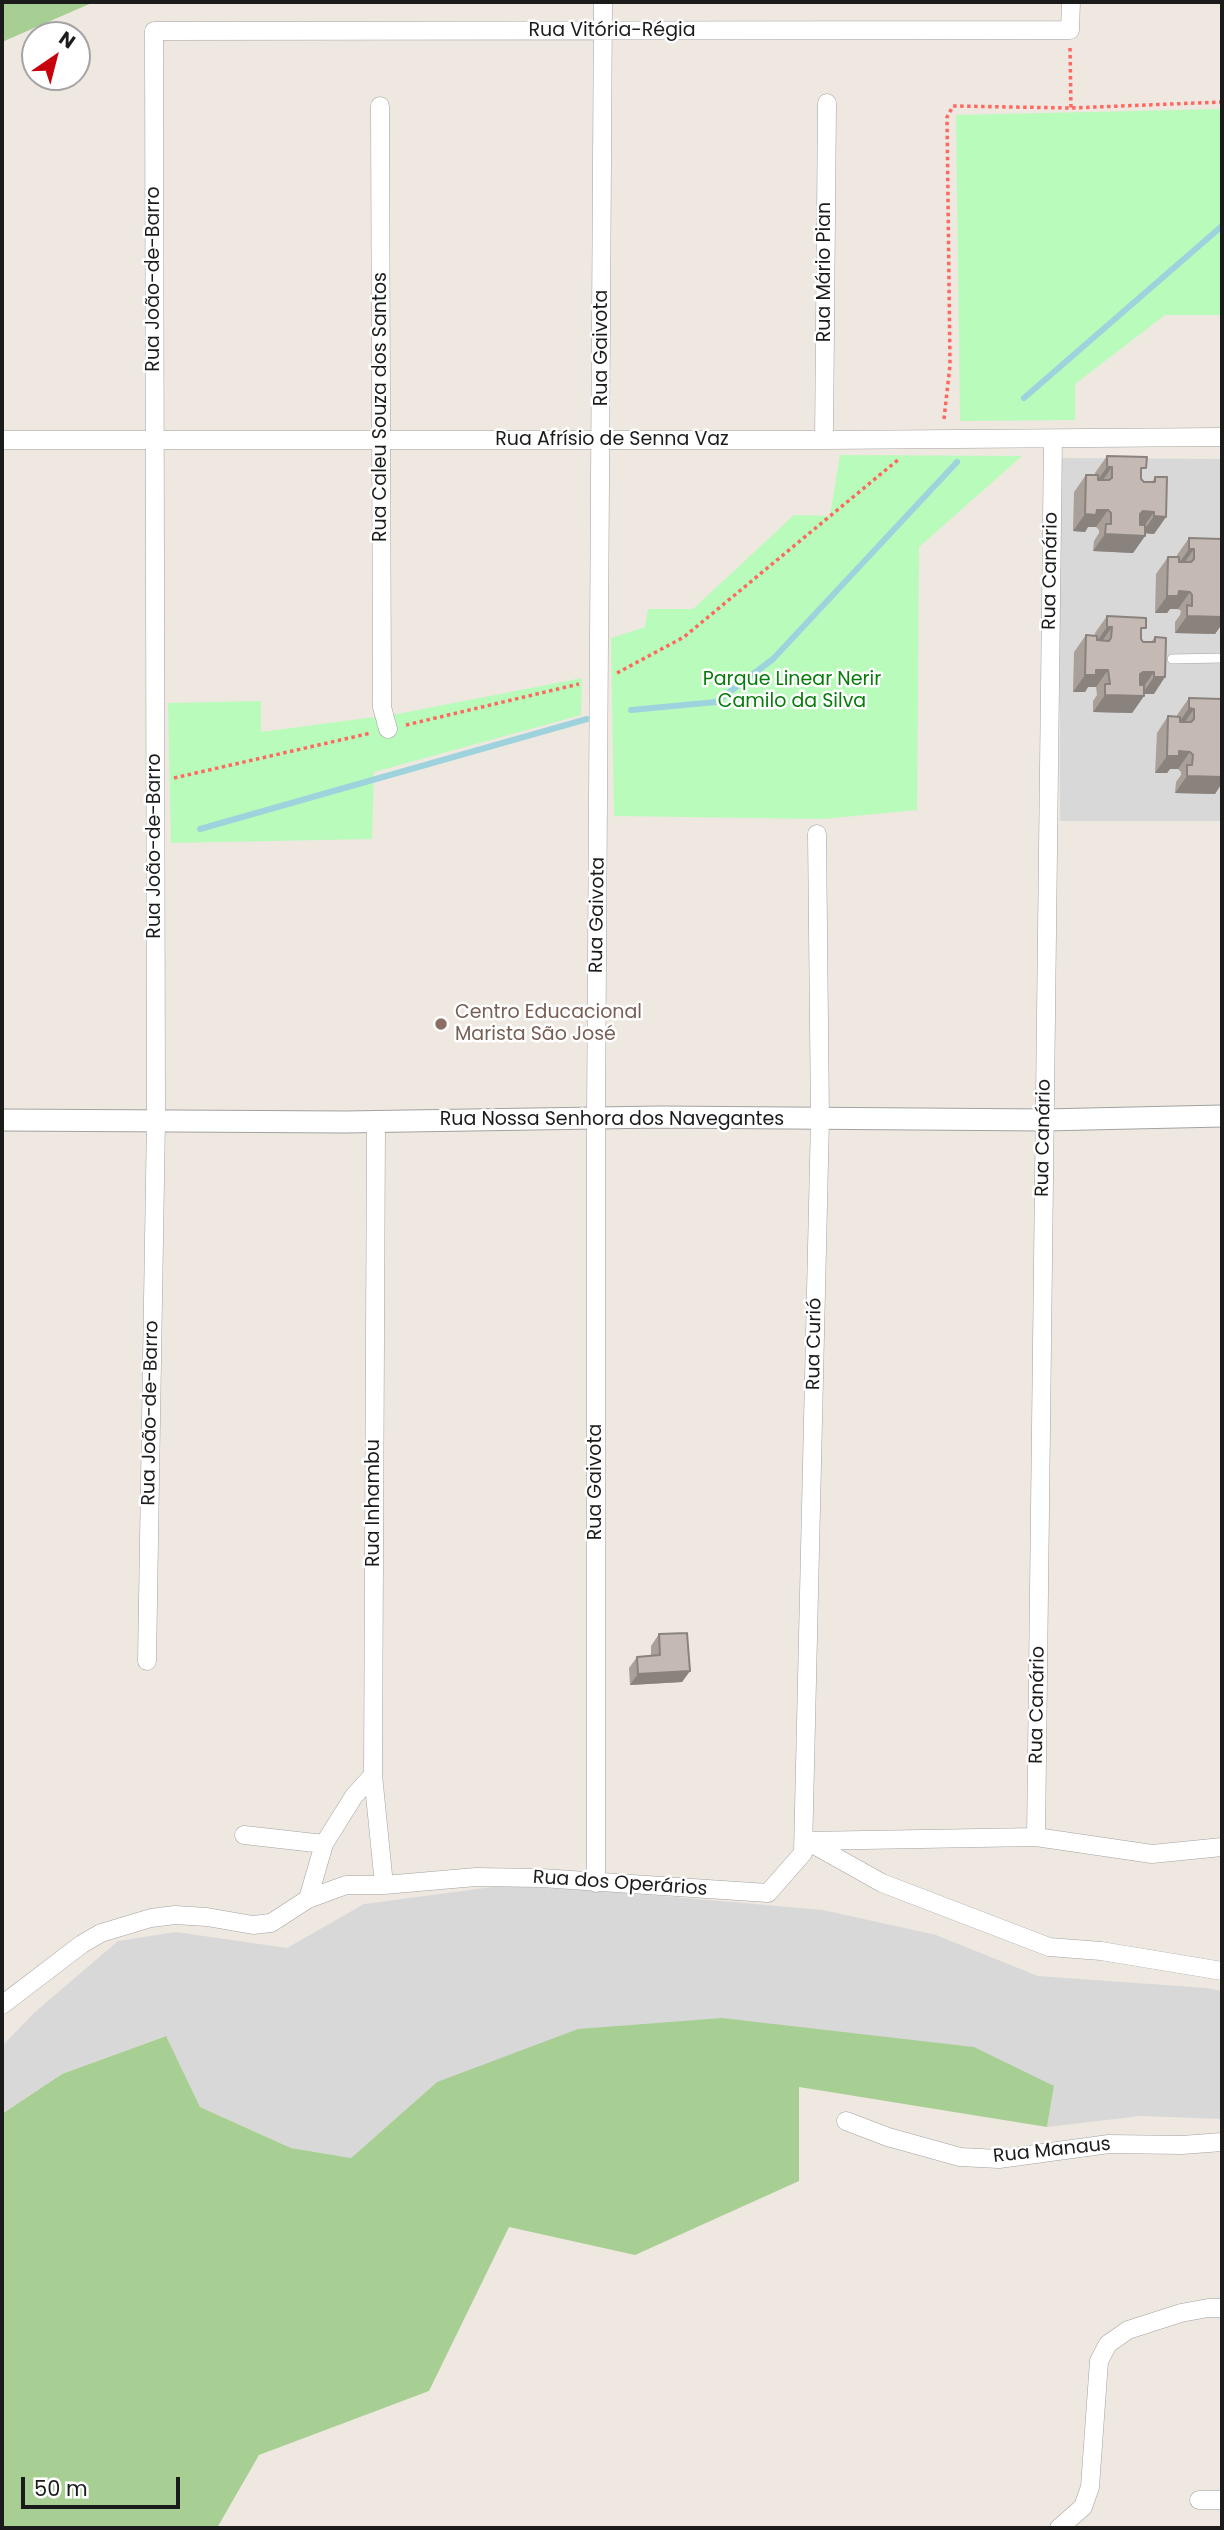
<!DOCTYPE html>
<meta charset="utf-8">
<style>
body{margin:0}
#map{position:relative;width:1224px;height:2530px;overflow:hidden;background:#eee8e0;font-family:Poppins,sans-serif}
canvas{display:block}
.frame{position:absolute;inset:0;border:4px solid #1b1b1b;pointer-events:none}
.north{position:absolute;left:21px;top:21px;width:70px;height:70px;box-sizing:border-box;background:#fff;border:2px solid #a4a4a4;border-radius:50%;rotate:35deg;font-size:19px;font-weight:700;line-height:28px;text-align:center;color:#1b1b1b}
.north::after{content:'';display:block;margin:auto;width:24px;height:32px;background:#c7000b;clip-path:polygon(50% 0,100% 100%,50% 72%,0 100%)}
.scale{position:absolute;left:21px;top:2477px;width:159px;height:32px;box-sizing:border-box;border:4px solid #1b1b1b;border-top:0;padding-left:9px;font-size:21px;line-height:24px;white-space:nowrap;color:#1b1b1b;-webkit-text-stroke:5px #fff;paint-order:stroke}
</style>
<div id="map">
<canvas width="1224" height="2530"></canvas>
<div class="frame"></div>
<div class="north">N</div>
<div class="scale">50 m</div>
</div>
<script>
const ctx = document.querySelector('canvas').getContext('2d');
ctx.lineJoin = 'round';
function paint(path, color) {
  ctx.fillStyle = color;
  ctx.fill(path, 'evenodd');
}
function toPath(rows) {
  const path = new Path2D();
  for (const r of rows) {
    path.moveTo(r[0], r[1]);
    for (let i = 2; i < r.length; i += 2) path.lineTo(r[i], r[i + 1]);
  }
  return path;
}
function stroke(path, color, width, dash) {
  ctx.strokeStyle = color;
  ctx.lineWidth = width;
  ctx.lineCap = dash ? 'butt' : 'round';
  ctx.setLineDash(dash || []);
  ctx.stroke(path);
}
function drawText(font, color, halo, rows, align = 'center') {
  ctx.font = font + ' Poppins,sans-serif';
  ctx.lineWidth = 5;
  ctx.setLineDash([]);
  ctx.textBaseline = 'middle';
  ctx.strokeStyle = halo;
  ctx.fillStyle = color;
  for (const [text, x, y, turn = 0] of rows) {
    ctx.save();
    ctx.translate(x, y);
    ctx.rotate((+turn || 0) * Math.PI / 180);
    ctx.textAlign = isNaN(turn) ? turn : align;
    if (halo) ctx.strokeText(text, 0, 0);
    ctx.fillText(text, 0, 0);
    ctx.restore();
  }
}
const residential = toPath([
 [1059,458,1222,459,1222,821,1060,821],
 [500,1886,606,1891,823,1910,936,1935,1038,1976,1207,1988,1222,1991,1222,2119,1140,2116,1047,2127,1054,2086,437,2082,351,2158,291,2148,200,2107,165,2036,62,2074,2,2114,2,2046,35,2012,118,1941,176,1932,287,1948,364,1904]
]);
const forest = toPath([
 [2,2,94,2,2,42],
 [722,2018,974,2047,1054,2086,1047,2127,799,2087,799,2181,635,2255,509,2227,429,2391,259,2455,217,2528,2,2528,2,2114,62,2074,166,2036,200,2107,291,2148,351,2158,437,2082,578,2029]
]);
const park = toPath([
 [1222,109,1222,315,1165,315,1075,384,1075,420,960,421,956,115],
 [840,455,1022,456,919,547,917,810,823,819,614,816,611,638,645,627,648,609,693,609,794,515,830,516],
 [582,678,581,715,374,772,372,839,171,843,168,703,261,701,261,732,397,714]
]);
const stream = toPath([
 [1024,398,1222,226],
 [631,710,716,702,773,659,957,462],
 [200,829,587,719]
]);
const path = toPath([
 [1070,48,1071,108],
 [944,419,950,365,947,117,953,106,1071,108,1222,102],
 [617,673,684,637,899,459],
 [406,725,579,684],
 [174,778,371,733]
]);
const service = toPath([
 [1172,659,1222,658]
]);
const minor = toPath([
 [380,106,382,707,388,729],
 [2,440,824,440,1222,437],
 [824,440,827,103],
 [376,1122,373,1775,384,1885],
 [147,1661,156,1120,154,31,1070,30,1071,2],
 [244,1835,324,1844],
 [1036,1837,1053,439],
 [807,1841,1036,1837,1152,1854,1222,1847],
 [803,1852,820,1119,817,834],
 [596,1883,596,1118,603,2],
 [308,1899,324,1844,354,1796,373,1775],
 [2,2005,82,1944,101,1933,151,1918,175,1915,207,1917,253,1925,271,1923,308,1899,346,1885,384,1885,476,1877,541,1878,768,1893,803,1853,807,1841,882,1883,1049,1947,1101,1951,1222,1971],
 [846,2121,888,2137,960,2157,999,2159,1109,2144,1182,2145,1222,2142],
 [1199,2500,1222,2500],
 [1059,2528,1083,2507,1090,2487,1099,2361,1108,2344,1128,2330,1181,2313,1208,2308,1222,2308]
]);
const tertiary = toPath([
 [2,1120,345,1122,660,1117,1044,1120,1222,1116]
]);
const wall = toPath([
 [1107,456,1141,475,1141,479,1144,482,1152,482,1155,477,1166,517,1154,534,1145,533,1145,536,1133,553,1093,551,1094,541,1099,533,1099,530,1096,527,1088,527,1085,532,1073,531,1074,492,1086,475,1095,475,1095,473],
 [1189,538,1222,539,1222,624,1215,634,1175,633,1175,622,1180,615,1181,611,1178,609,1170,609,1167,613,1155,613,1156,574,1168,557,1177,557,1177,555],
 [1107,616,1141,635,1141,639,1143,642,1151,642,1155,637,1154,694,1144,694,1144,696,1132,713,1093,712,1093,701,1097,695,1096,687,1088,687,1085,692,1073,692,1074,652,1086,635,1095,636,1095,633],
 [1189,698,1222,699,1222,783,1215,794,1175,793,1176,782,1181,775,1181,772,1178,769,1170,769,1167,773,1155,773,1157,733,1168,716,1177,717,1177,715],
 [659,1634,690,1671,682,1682,630,1685,629,1668,637,1657,651,1656,651,1646]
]);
const shadedWall = toPath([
 [1107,467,1112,467,1100,484,1095,484],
 [1097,510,1108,510,1096,527,1088,527,1085,532,1073,531,1085,514],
 [1143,511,1154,512,1142,529,1128,531],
 [1154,516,1166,517,1154,534,1142,533],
 [1105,534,1145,536,1133,553,1093,551],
 [1189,549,1194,549,1182,566,1177,566],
 [1179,591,1190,592,1178,609,1170,609,1167,613,1155,613,1167,596],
 [1187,616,1222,617,1222,624,1215,634,1175,633],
 [1107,627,1112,627,1100,644,1095,644],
 [1096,670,1108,670,1096,687,1088,687,1085,692,1073,692,1085,675],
 [1143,672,1154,672,1142,689,1131,689,1140,674],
 [1154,677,1165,677,1154,694,1142,694],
 [1105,695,1144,696,1132,713,1093,712],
 [1189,708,1194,709,1182,726,1177,725],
 [1179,751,1190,752,1178,769,1170,769,1167,773,1155,773,1167,756],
 [1187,776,1222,777,1222,783,1215,794,1175,793],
 [690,1671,682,1682,630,1685,638,1674]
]);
const building = toPath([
 [1107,456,1147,457,1146,468,1141,468,1141,479,1144,482,1155,482,1155,477,1167,477,1166,517,1154,516,1154,512,1143,511,1140,514,1140,525,1145,525,1145,536,1105,534,1106,524,1111,524,1111,513,1108,510,1097,510,1096,515,1085,514,1086,475,1098,475,1098,480,1109,480,1112,478,1112,467,1107,467,1107,456],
 [1189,538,1222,539,1222,617,1187,616,1187,605,1192,606,1192,595,1190,592,1179,591,1178,596,1167,596,1168,557,1179,557,1179,562,1191,562,1194,559,1194,549,1189,549,1189,538],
 [1107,616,1146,618,1146,628,1141,628,1141,639,1143,642,1155,642,1155,637,1166,638,1165,677,1154,677,1154,672,1143,672,1140,674,1140,685,1144,685,1144,696,1105,695,1105,684,1110,684,1108,670,1096,670,1096,675,1085,675,1086,635,1097,636,1097,640,1109,641,1111,638,1112,627,1107,627,1107,616],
 [1189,698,1222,699,1222,777,1187,776,1187,765,1192,765,1193,755,1190,752,1179,751,1179,756,1167,756,1168,716,1180,717,1180,722,1191,722,1194,719,1194,709,1189,708,1189,698],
 [687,1633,690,1671,638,1674,637,1657,660,1655,659,1634,687,1633]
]);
const markers = [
 [441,1024,7,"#8d6e63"]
];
const streetNames = [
 ["Rua Vitória-Régia",612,31],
 ["Rua Mário Pian",825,272,-90],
 ["Rua João-de-Barro",154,279,-90],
 ["Rua Gaivota",602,348,-90],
 ["Rua Caleu Souza dos Santos",381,407,-90],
 ["Rua Afrísio de Senna Vaz",612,440],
 ["Rua Canário",1051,571,-89],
 ["Rua João-de-Barro",155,846,-90],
 ["Rua Gaivota",598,915,-89],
 ["Rua Nossa Senhora dos Navegantes",612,1120],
 ["Rua Canário",1044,1138,-89],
 ["Rua Curió",815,1344,-89],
 ["Rua João-de-Barro",151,1413,-89],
 ["Rua Gaivota",596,1482,-90],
 ["Rua Inhambu",374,1503,-90],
 ["Rua Canário",1038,1705,-89],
 ["Rua dos Operários",620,1884,4],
 ["Rua Manaus",1052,2151,-6]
];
const parkNames = [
 ["Parque Linear Nerir",792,680],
 ["Camilo da Silva",792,702]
];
const educationNames = [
 ["Centro Educacional",455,1013],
 ["Marista São José",455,1035]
];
paint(residential, '#d9d8d8');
paint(forest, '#a8cf93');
paint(park, '#b9fbbb');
stroke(stream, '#9ed3de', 6);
stroke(service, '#a2a2a2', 10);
stroke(minor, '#a2a2a2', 19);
stroke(tertiary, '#a2a2a2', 23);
stroke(path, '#ff6860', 3.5, [3.5, 3.5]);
stroke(service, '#fff', 9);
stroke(minor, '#fff', 18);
stroke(tertiary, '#fff', 21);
paint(wall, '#a9a09a');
paint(shadedWall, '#8a827d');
paint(building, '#c5bab3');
stroke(building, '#8a827d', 2);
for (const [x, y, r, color] of markers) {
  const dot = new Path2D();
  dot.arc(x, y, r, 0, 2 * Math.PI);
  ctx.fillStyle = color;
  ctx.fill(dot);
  stroke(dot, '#fff', 2.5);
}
drawText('19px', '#1b1b1b', '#fff', streetNames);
drawText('19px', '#077c0a', '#fff', parkNames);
drawText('19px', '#785e54', '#fff', educationNames, 'left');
</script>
